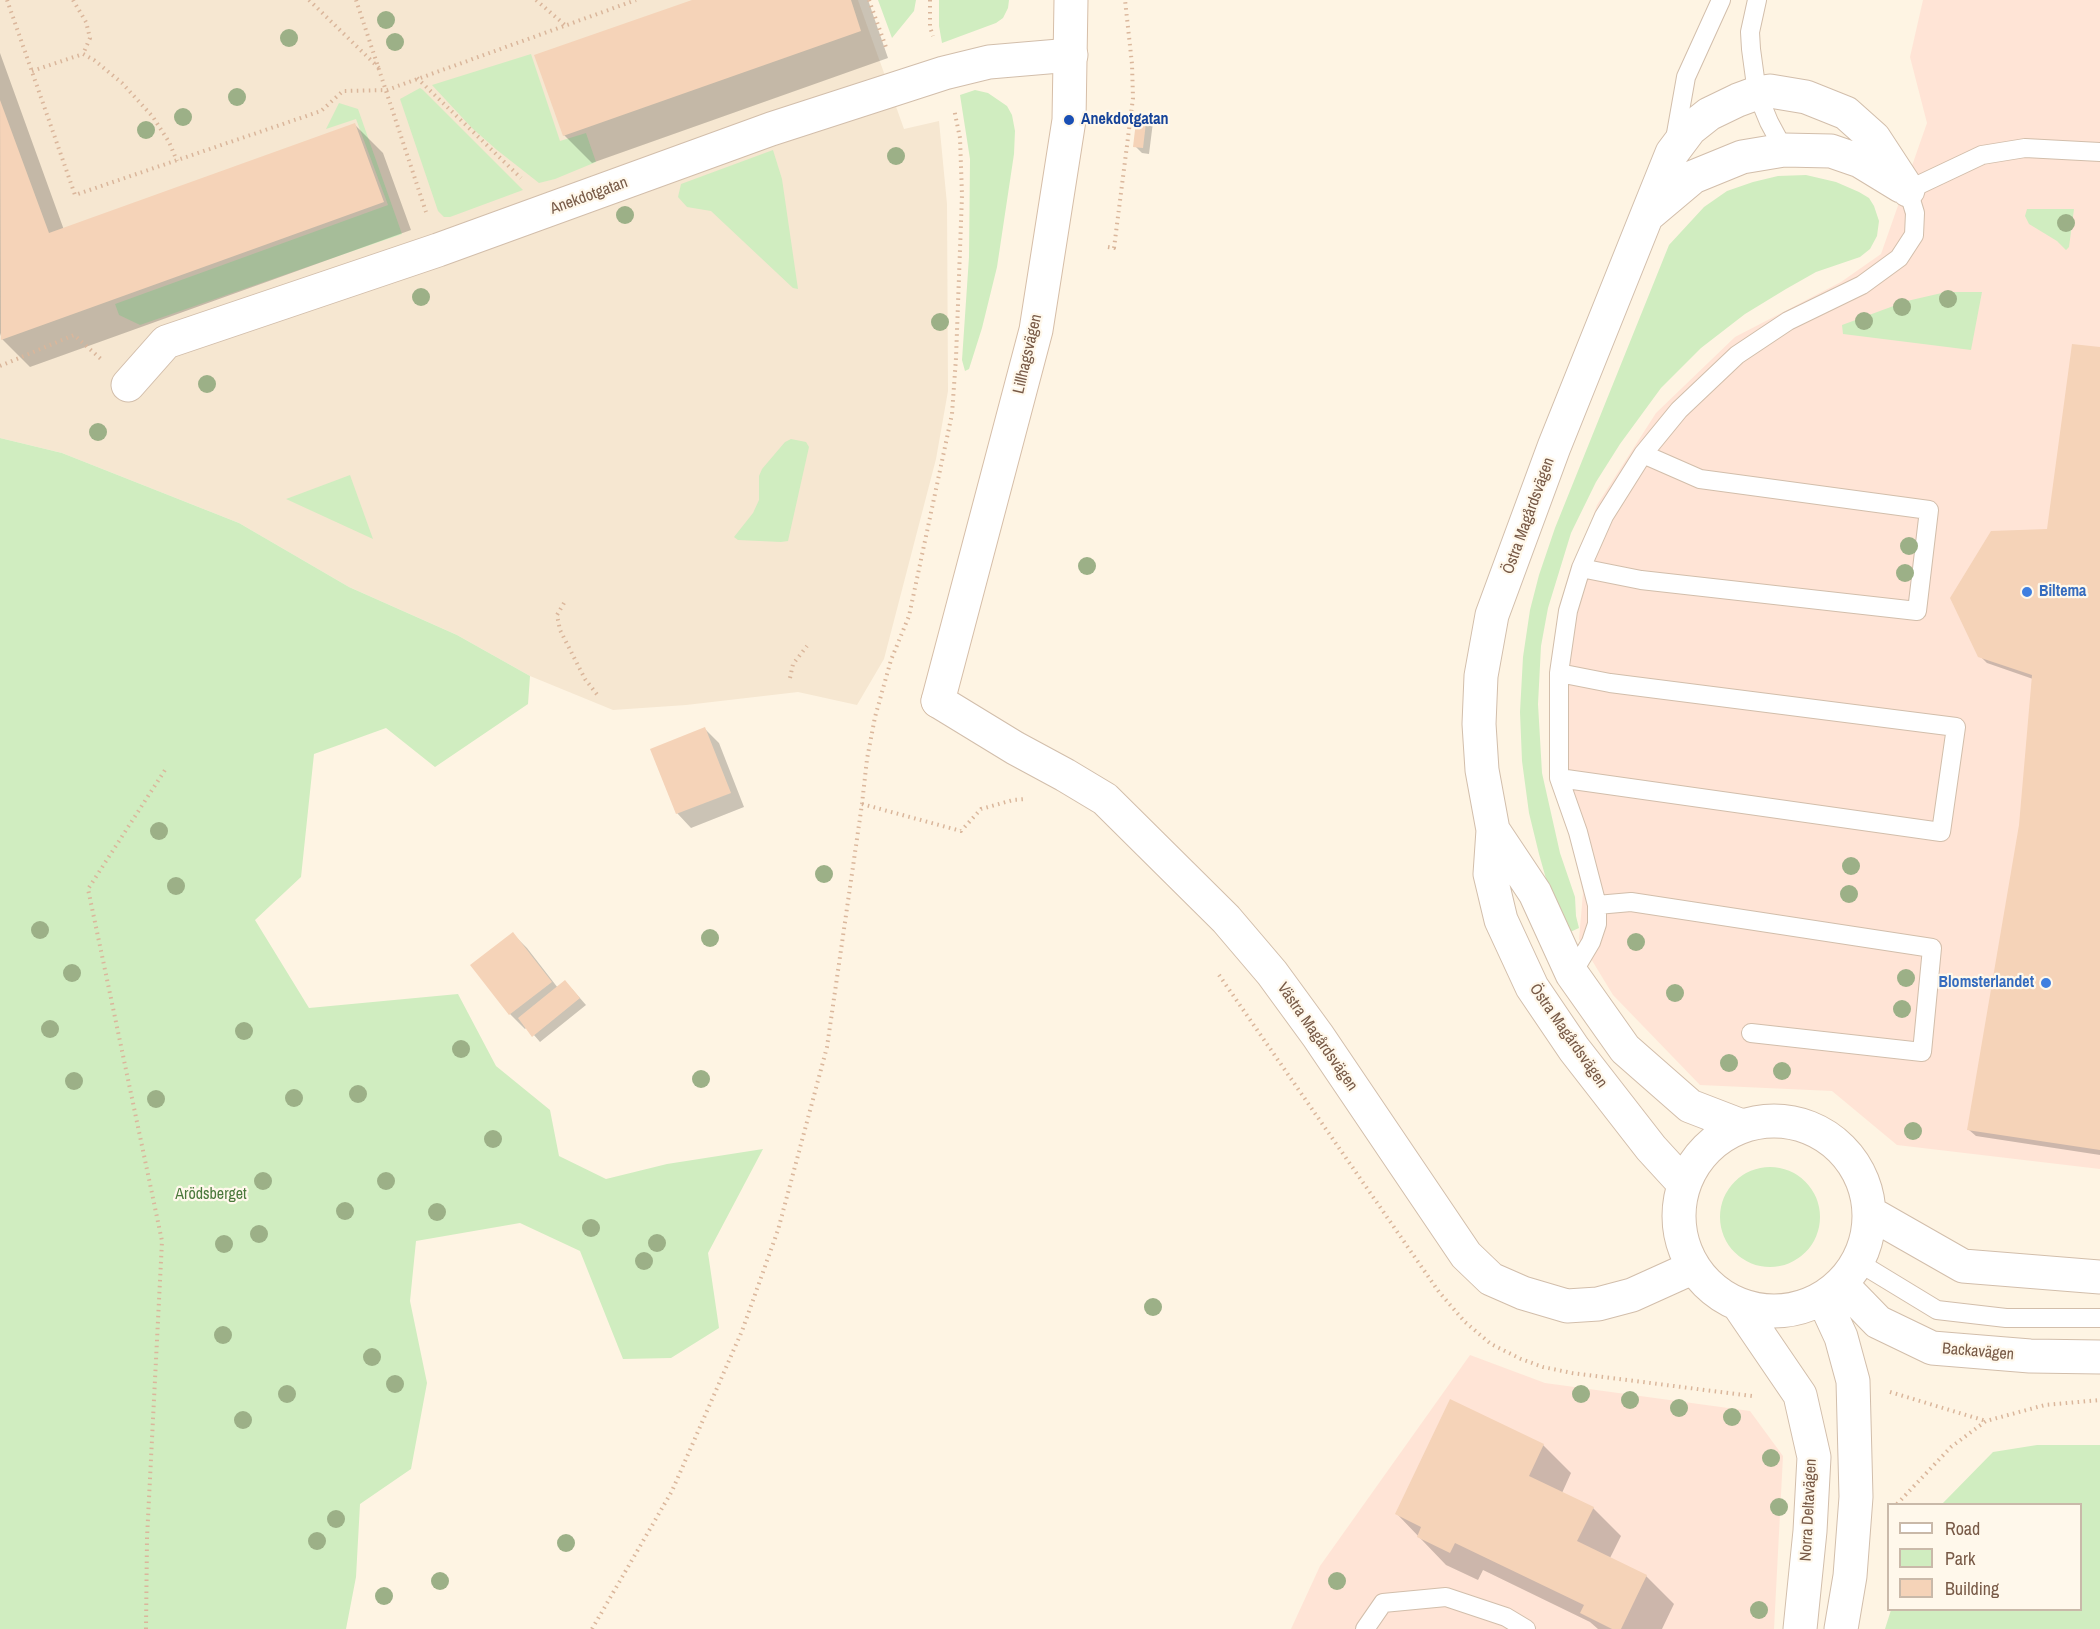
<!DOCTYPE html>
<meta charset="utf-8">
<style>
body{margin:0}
#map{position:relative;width:2100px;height:1629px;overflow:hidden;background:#fef4e3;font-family:"Archivo Narrow",sans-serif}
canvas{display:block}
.legend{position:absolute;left:1887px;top:1503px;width:195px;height:108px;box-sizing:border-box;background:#fff8eb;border:2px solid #c9b9a9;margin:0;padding:8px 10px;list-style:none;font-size:18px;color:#785a47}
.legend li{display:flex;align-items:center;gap:12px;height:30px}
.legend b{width:30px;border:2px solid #c9b9a9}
</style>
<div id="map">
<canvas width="2100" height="1629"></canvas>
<ul class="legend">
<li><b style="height:8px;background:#fff"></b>Road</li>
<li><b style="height:16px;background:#d0edc0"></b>Park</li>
<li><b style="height:16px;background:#f5d3b8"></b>Building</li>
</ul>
</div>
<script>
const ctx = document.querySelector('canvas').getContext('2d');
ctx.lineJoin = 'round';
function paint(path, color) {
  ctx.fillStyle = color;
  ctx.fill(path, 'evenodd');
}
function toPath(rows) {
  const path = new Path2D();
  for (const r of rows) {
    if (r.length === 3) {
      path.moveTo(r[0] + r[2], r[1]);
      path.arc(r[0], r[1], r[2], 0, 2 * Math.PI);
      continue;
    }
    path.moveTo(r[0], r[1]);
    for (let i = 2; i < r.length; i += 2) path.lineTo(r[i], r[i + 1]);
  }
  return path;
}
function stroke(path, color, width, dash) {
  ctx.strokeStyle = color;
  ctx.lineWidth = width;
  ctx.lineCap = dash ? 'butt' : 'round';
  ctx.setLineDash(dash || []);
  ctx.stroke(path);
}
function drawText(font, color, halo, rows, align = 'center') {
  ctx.font = font + ' "Archivo Narrow",sans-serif';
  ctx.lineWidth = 4.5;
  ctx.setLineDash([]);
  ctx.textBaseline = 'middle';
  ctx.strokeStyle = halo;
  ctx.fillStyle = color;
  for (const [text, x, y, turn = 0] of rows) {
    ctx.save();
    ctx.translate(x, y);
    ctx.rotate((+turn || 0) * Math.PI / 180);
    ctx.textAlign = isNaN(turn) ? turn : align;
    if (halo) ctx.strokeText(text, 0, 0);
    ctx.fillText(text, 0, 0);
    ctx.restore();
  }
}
const residential = toPath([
 [0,0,858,0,904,129,939,121,947,204,948,391,936,459,884,659,857,705,798,692,686,705,613,710,530,676,457,635,349,587,239,523,62,453,0,438]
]);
const commercial = toPath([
 [1923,0,2100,0,2100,1169,1897,1145,1832,1091,1700,1085,1613,995,1579,939,1583,893,1550,745,1557,618,1597,505,1656,413,1735,337,1841,282,1881,254,1927,123,1910,57],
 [1470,1355,1545,1383,1750,1411,1783,1456,1774,1629,1291,1629,1320,1566]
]);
const green = toPath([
 [878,0,916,0,914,11,892,38],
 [939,0,1009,0,1008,8,1003,18,996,23,942,43,939,26],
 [531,54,560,141,586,133,596,162,555,179,539,183,497,150,472,128,432,85],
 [420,88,423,90,523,190,450,217,444,217,438,211,400,99],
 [975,90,988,93,1007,106,1012,115,1015,131,1014,154,997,267,982,328,969,369,965,371,962,360,969,257,970,159,960,95],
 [339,103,358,109,402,234,140,325,119,315,115,304,388,205,356,119,326,129],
 [773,150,782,179,798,289,793,288,711,211,687,207,678,197,681,184],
 [1806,175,1836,182,1859,192,1869,198,1874,206,1879,221,1877,236,1870,249,1860,257,1816,272,1786,289,1745,314,1701,348,1661,388,1620,444,1596,482,1571,533,1548,608,1541,646,1538,704,1542,773,1560,853,1575,897,1576,916,1579,928,1568,933,1552,900,1539,854,1529,813,1522,761,1520,712,1523,657,1530,610,1539,575,1555,528,1669,245,1704,207,1727,191,1753,182,1778,176],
 [2027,209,2074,209,2069,247,2066,250,2057,241,2029,224,2025,216],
 [1946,292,1982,292,1971,350,1843,334,1842,325,1907,301],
 [0,438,62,453,239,523,349,587,457,635,530,676,528,704,435,767,386,728,314,754,301,877,255,920,309,1008,458,994,496,1066,550,1110,559,1156,606,1179,667,1164,763,1149,708,1253,719,1328,671,1358,623,1359,580,1251,520,1223,416,1241,410,1301,427,1383,411,1469,360,1504,356,1577,346,1629,0,1629],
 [791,439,806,442,809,447,788,541,781,542,738,540,734,537,753,513,759,500,759,476,762,469,785,442],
 [350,475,373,539,286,499],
 [1770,1217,50],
 [2037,1445,2100,1445,2100,1629,1885,1629,1891,1610,2080,1610,2080,1504,1942,1504,1993,1452]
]);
const shadow = toPath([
 [696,0,868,0,888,58,592,163,564,135],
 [0,53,64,230,355,125,383,153,411,230,30,367,2,339,0,333],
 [1146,115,1153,122,1149,154,1142,153,1135,146],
 [2100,348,2100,1155,1976,1136,1969,1130,2020,825,2033,679,1987,663,1980,656,2048,530],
 [705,729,719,743,744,807,691,828,677,813],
 [513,934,527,948,558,988,572,989,586,1005,540,1042,527,1027,525,1029,510,1014,472,965],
 [1543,1445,1571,1473,1562,1493,1593,1508,1621,1536,1610,1558,1646,1576,1674,1604,1662,1629,1598,1629,1590,1622,1483,1570,1478,1580,1446,1565,1397,1514]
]);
const building = toPath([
 [692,0,851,0,861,31,563,136,534,55],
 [0,100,49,233,355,123,384,202,1,340],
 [1137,113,1147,114,1143,148,1133,147],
 [2072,344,2100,347,2100,1150,1967,1130,2019,825,2032,675,1978,657,1950,598,1991,531,2047,529],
 [705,727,731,793,676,814,650,749],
 [513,932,552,982,509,1015,470,965],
 [565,980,580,998,532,1037,518,1018],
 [1450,1399,1544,1444,1529,1476,1594,1507,1577,1541,1647,1575,1621,1629,1612,1629,1580,1613,1584,1605,1455,1543,1450,1553,1417,1537,1421,1527,1395,1514]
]);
const path = toPath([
 [7,0,75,195,321,111,343,91,387,90,636,0],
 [73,0,86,22,90,38,83,54],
 [309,0,380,69],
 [356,0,426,212],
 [536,0,565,25],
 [869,0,887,50],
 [930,0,930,27,933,36],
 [32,71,83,54,94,60,122,83,153,117,169,142,177,161],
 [417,78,521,178],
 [1108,247,1114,248,1133,98,1132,64,1125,0],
 [0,366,74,335,101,359],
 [564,603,557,615,560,630,585,679,599,697],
 [790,678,793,664,807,646],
 [862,804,961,831,981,809,1013,800,1026,799],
 [1219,975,1439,1292,1465,1322,1491,1344,1521,1359,1543,1367,1572,1373,1752,1396],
 [1890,1392,1986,1421],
 [1897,1504,1951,1447,1986,1421,2045,1405,2100,1400],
 [146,1629,147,1538,162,1241,88,889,165,770],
 [592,1629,672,1491,742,1331,778,1230,827,1047,862,804,867,759,875,717,891,660,909,616,952,414,956,358,962,195,960,138,954,109]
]);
const lane = toPath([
 [1757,0,1750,32,1751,49,1757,93,1769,122,1784,150],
 [1675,139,1686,77,1721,0],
 [1581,568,1641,580,1917,611,1929,510,1700,479,1643,454],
 [1559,673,1610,683,1956,727,1941,832,1559,778],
 [1597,905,1631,902,1932,948,1922,1052,1751,1033],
 [1572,974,1591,942,1597,924,1597,905,1578,832,1559,778,1559,673,1568,611,1581,568,1604,516,1643,454,1679,410,1737,355,1788,321,1862,285,1899,258,1914,235,1915,213,1908,190,1982,155,2025,148,2100,152],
 [1858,1262,1937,1310,2006,1318,2100,1318],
 [1365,1629,1383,1603,1446,1597,1506,1617,1526,1629]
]);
const street = toPath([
 [1649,214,1693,177,1742,157,1784,150,1831,151,1860,161,1901,186],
 [128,385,166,342,438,250,771,129,944,73,989,62,1071,55],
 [938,701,1015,748,1065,775,1105,799,1226,919,1272,973,1318,1036,1466,1255,1491,1279,1523,1293,1567,1306,1598,1304,1632,1295,1694,1267],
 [1493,830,1535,893,1572,974,1625,1049,1690,1106,1742,1126],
 [1774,1216,95],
 [1684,1184,1651,1148,1574,1049,1532,987,1501,920,1490,874,1493,830,1482,770,1479,724,1481,676,1492,615,1554,447,1647,215,1672,153,1690,129,1709,114,1738,100,1757,93,1770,91,1806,97,1846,113,1874,138,1908,190],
 [1870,1213,1963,1266,2100,1277],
 [1841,1284,1878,1322,1932,1348,2030,1356,2100,1357],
 [1823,1298,1841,1337,1853,1381,1856,1497,1850,1576,1841,1629],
 [1738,1304,1800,1395,1814,1457,1810,1531,1800,1629]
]);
const secondary = toPath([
 [938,701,1036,330,1069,120,1071,0]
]);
const trees = [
 [386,20],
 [289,38],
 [395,42],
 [237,97],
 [183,117],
 [146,130],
 [896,156],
 [625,215],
 [2066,223],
 [421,297],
 [1948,299],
 [1902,307],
 [1864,321],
 [940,322],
 [207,384],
 [98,432],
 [1909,546],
 [1087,566],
 [1905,573],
 [159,831],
 [1851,866],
 [824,874],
 [176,886],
 [1849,894],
 [40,930],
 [710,938],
 [1636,942],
 [72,973],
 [1906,978],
 [1675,993],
 [1902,1009],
 [50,1029],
 [244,1031],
 [461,1049],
 [1729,1063],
 [1782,1071],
 [701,1079],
 [74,1081],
 [358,1094],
 [294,1098],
 [156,1099],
 [1913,1131],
 [493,1139],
 [263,1181],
 [386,1181],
 [345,1211],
 [437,1212],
 [591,1228],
 [259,1234],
 [657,1243],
 [224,1244],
 [644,1261],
 [1153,1307],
 [223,1335],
 [372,1357],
 [395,1384],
 [287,1394],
 [1581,1394],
 [1630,1400],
 [1679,1408],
 [1732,1417],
 [243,1420],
 [1771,1458],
 [1779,1507],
 [336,1519],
 [317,1541],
 [566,1543],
 [440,1581],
 [1337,1581],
 [384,1596],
 [1759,1610]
];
const markers = [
 [1069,120,6,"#1a4fb4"],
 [2027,592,6,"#3f7fe0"],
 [2046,983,6,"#3f7fe0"]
];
const transitNames = [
 ["Anekdotgatan",1081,120]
];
const streetNames = [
 ["Anekdotgatan",589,196,-20],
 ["Lillhagsvägen",1028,354,-77],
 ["Östra Magårdsvägen",1529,516,-70],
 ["Östra Magårdsvägen",1568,1036,55],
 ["Västra Magårdsvägen",1317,1037,55],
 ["Backavägen",1978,1352,5],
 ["Norra Deltavägen",1809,1510,-87]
];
const shopNames = [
 ["Biltema",2039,592],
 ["Blomsterlandet",2034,983,"right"]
];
const parkNames = [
 ["Arödsberget",211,1195]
];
paint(residential, '#f6e7d1');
paint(commercial, '#ffe4d6');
paint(green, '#d0edc0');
paint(shadow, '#0003');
paint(building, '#f5d3b8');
stroke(lane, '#d2beab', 20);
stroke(street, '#d2beab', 35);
stroke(secondary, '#d6bea8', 35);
stroke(path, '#dab69b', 4, [1.5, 4.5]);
stroke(lane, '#fff', 18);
stroke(street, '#fff', 33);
stroke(secondary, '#fff', 33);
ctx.fillStyle = '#9cb087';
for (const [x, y] of trees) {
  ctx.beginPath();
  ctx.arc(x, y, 9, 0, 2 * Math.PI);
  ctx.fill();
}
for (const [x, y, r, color] of markers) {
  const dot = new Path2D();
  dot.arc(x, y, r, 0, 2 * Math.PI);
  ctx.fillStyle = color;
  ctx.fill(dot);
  stroke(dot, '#fff8eb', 2);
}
drawText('bold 16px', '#164399', '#fff8eb', transitNames, 'left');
drawText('16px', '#785a47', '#fff8eb', streetNames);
drawText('bold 16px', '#366cbe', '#fff8eb', shopNames, 'left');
drawText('16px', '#4b793c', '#fff8eb', parkNames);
</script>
